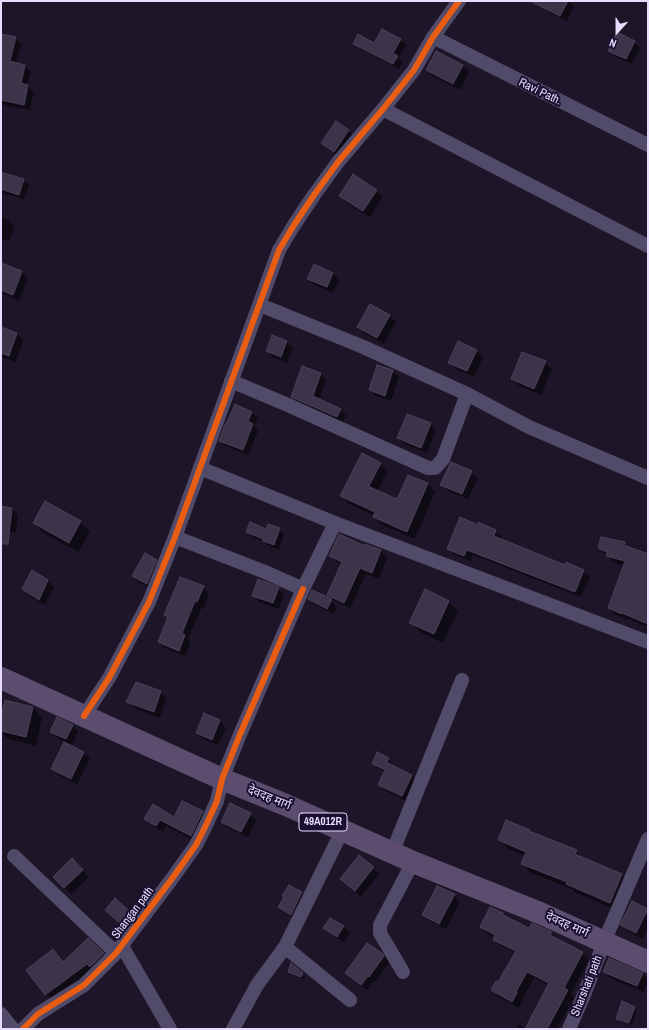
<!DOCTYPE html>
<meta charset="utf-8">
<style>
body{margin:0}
#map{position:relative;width:649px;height:1030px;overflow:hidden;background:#1c1628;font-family:"Archivo Narrow",sans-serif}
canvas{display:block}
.frame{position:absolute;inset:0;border:2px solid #e6ddff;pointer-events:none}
.north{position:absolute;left:597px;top:12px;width:40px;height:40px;-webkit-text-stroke:3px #190f2f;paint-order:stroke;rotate:201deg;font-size:11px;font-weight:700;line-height:16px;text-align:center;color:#e6ddff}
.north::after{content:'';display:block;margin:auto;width:14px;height:18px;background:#e6ddff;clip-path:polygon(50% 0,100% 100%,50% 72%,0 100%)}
</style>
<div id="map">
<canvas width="649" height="1030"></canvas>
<div class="frame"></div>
<div class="north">N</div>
</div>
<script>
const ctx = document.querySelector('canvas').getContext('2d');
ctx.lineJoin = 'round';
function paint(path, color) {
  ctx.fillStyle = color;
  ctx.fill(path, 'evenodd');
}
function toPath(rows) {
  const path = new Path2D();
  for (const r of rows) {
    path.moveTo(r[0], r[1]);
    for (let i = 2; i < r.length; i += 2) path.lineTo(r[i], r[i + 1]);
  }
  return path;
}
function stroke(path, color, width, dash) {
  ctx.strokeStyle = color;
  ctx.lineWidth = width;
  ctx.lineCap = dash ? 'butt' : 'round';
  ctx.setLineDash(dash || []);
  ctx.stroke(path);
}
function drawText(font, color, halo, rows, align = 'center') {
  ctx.font = font + ' "Archivo Narrow","Noto Sans Devanagari",sans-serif';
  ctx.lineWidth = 4;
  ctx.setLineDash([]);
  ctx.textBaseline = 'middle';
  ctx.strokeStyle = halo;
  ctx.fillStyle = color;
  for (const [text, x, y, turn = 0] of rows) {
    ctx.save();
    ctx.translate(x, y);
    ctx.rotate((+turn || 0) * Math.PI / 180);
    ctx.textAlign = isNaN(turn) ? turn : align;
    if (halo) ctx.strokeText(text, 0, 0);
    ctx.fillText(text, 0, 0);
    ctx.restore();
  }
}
const shadow = toPath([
 [549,1,569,1,574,6,567,21,552,14,545,8],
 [1,35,15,38,21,44,16,64,25,66,31,72,27,85,34,92,30,110,1,104],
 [400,39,406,45,399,58,403,62,399,69,360,49,354,44,375,44],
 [634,42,640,48,632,64,616,57,610,50],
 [436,52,463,66,469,72,460,90,433,76,427,70],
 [336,122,348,131,355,137,341,157,328,149,322,142],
 [1,170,23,180,29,185,24,199,1,193],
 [376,191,383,197,370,217,346,202,340,196],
 [1,217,8,220,14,226,10,241,1,239],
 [1,264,22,272,28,278,19,301,1,293],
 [333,273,339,280,333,293,315,285,308,279],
 [389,316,396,322,384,344,364,333,358,327],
 [1,328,17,334,23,340,16,362,1,357],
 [273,336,287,342,293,348,287,363,273,357,267,351],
 [459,343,477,351,483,357,474,377,456,369,449,362],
 [545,362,552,369,541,395,518,385,512,379],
 [303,367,321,374,326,380,319,400,340,410,346,415,343,422,297,402,292,397],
 [393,371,399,377,391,401,376,396,370,390],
 [252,412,258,418,254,426,258,431,248,455,226,446,220,441],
 [430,424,436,430,427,453,404,444,398,438],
 [380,464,388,471,377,492,398,501,408,476,428,484,435,492,415,539,382,525,374,517,375,516,349,504,341,496],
 [471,472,478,478,468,499,448,491,442,484],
 [1,507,12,509,18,515,16,533,1,531],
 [80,522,90,532,78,552,43,533,34,523],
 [478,526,495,531,502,537,501,540,565,566,583,571,590,577,581,597,473,555,471,561,455,555,448,548],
 [279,529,284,534,279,550,269,546,263,541,252,537,247,532],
 [624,543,629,548,648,555,648,627,629,619,629,620,616,615,609,608,624,566,614,563,599,548],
 [366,545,381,551,387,557,379,579,366,574,350,608,334,601,328,595,342,564,336,562,330,555,365,547],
 [156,561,162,567,153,590,140,583,133,576],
 [33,572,48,581,54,587,45,605,29,596,23,589],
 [203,587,209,593,204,608,202,607,188,639,191,642,185,656,165,648,159,642,168,619,165,615],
 [278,588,284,595,279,609,259,602,253,595],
 [309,599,331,600,337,607,334,614,315,605],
 [449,602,458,611,443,643,420,632,411,622],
 [160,692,166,698,160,718,134,708,128,702],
 [6,701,33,708,42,717,36,746,8,739,1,732,1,721],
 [205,715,220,721,226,728,218,745,203,739,197,733],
 [72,725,78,732,72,745,57,738,51,731],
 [83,752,90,759,77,784,58,775,52,769],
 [388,758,391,761,389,765,412,775,418,782,408,802,386,791,379,785,386,771,376,767,373,764],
 [202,812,209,819,197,842,166,826,163,832,152,825,145,819,174,818],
 [250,814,256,820,248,837,228,828,222,822],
 [529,831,532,833,576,851,584,859,622,875,631,884,619,911,576,893,572,889,531,873,522,864,525,856,508,849,499,839],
 [72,860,89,877,71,894,54,877],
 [373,868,379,874,361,897,341,879],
 [289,886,302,893,308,899,298,920,285,913,279,907],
 [147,891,157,899,140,916,133,910],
 [454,895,460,902,446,929,430,921,423,915],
 [632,902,648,911,648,928,642,939,628,931,622,925],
 [503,914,505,917,530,929,532,925,551,933,558,940,582,953,589,960,571,994,574,998,557,1029,515,1029,519,1024,526,1029,549,985,534,978,522,999,523,1000,519,1008,499,997,492,990,499,984,516,953,501,946,494,940,495,937,488,934,481,927],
 [113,916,133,916,140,922,131,932],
 [343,927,350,933,344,942,331,934,325,928],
 [88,939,111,962,54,1002,46,994,53,951,64,962],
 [382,954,389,962,375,982,374,981,367,990,352,978],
 [289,972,302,973,305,976,304,979,292,975],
 [604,972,642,974,648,980,648,982,643,992,610,978],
 [634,1008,637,1010,632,1025,620,1021,617,1018]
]);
const building = toPath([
 [530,1,568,1,560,16,530,1],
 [382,29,401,39,393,53,398,56,393,64,353,44,358,34,374,43,382,29],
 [617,32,635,41,626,59,608,51,617,32],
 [1,34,16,37,10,61,25,65,21,83,28,85,24,105,1,100,1,34],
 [436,51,463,65,453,84,426,70,436,51],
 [336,121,349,130,334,152,321,143,336,121],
 [1,172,24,179,19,195,1,189,1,172],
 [353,174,377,190,363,211,339,196,353,174],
 [1,263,22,271,13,295,1,290,1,263],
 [314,264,333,273,327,287,307,279,314,264],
 [370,304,390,315,377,338,357,327,370,304],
 [1,327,17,333,9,356,1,353,1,327],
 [272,335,287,341,281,357,266,351,272,335],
 [458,341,477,350,467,371,448,363,458,341],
 [522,352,546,361,534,389,511,379,522,352],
 [377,365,393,370,385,396,369,390,377,365],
 [302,366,321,373,313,396,341,409,337,417,291,397,302,366],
 [235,404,252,412,248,421,253,424,243,450,219,441,225,424,226,424,235,404],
 [407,414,431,423,421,448,397,438,407,414],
 [362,453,381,463,369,486,372,488,397,499,408,475,428,483,407,532,373,517,375,512,340,496,362,453],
 [451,462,472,471,462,494,440,485,451,462],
 [45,501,81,521,69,543,33,523,45,501],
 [1,506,12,508,8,544,1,544,1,506],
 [460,517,478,525,478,522,496,530,494,536,565,565,566,562,584,570,575,592,467,550,464,556,447,549,460,517],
 [250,522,266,529,268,524,280,528,274,545,263,541,263,539,246,532,250,522],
 [339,534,365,546,365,544,381,550,372,573,360,568,344,603,327,595,342,562,329,556,339,534],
 [601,537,625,542,624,545,648,554,648,624,622,613,622,614,608,608,625,561,606,556,607,552,598,548,601,537],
 [145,553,157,560,147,584,132,576,145,553],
 [32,570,48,580,39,600,22,589,32,570],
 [180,577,204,586,197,602,195,601,182,633,185,635,179,651,158,642,168,617,164,615,180,577],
 [258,579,279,587,273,603,252,596,258,579],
 [425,589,449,601,434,634,409,623,425,589],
 [312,590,332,599,327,609,308,599,312,590],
 [136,682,161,691,154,712,126,702,136,682],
 [5,700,33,707,26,737,1,731,1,717,5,700],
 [204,713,220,720,212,740,196,733,204,713],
 [57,717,73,725,66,739,50,732,57,717],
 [64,742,84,752,71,779,51,769,64,742],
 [377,752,389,758,384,769,372,764,377,752],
 [388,763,412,775,402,796,378,785,388,763],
 [182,801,203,811,191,836,160,820,156,826,144,819,153,804,174,817,182,801],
 [230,803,251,813,241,832,221,822,230,803],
 [506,820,530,830,529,831,577,850,575,854,622,874,610,903,566,884,567,882,521,864,526,852,498,840,506,820],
 [359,855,374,867,355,891,340,879,359,855],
 [72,858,83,870,64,888,53,877,72,858],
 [289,885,302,892,291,915,278,907,284,897,282,896,289,885],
 [437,886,455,894,439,924,422,915,437,886],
 [147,889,151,892,136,913,132,910,147,889],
 [115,898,134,915,124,927,105,910,115,898],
 [632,901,648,909,636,933,620,925,632,901],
 [490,907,503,913,503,915,529,928,532,923,552,932,550,935,583,952,564,988,568,990,547,1029,525,1029,549,983,527,972,516,992,517,993,512,1002,491,990,496,981,498,982,516,951,493,940,495,935,480,927,490,907],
 [330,918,344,926,337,937,323,928,330,918],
 [88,938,104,953,90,967,87,964,45,995,26,970,53,949,63,962,88,938],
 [367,943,382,953,384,956,369,977,368,976,361,985,345,973,367,943],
 [609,958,643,973,637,986,603,972,609,958],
 [291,963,303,973,301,977,288,972,291,963],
 [622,1001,635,1007,629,1023,616,1019,622,1001]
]);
const street = toPath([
 [433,37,648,145],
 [383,109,648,246],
 [260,305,361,346,467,394,529,427,648,478],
 [231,381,288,405,428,468,435,468,443,459,467,394],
 [200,468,335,523,648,642],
 [175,537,265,572,303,589,335,523],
 [84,716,109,678,149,602,175,537,279,250,294,225,314,195,338,162,383,109,414,70,433,37,459,1],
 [392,853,462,680],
 [14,856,116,953],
 [122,946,170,1029],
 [285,947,350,1000],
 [403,972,380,933,380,925,413,862],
 [1,1014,13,1029],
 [23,1029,38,1014,84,985,116,953,171,880,196,845,207,823,217,801,222,779,241,732,303,589],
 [233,1029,257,985,285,947,342,831],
 [569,1029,584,995,604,942,648,839]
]);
const primary = toPath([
 [1,678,222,779,286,805,413,862,540,913,648,962]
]);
const cycleway = toPath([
 [84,716,109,678,149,602,175,537,279,250,294,225,314,195,338,162,383,109,414,70,433,37,459,1],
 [23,1029,38,1014,84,985,116,953,171,880,196,845,207,823,217,801,222,779,241,732,303,589]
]);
const shields = [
 [323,822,48]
];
const shieldNames = [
 ["49A012R",323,822]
];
const streetNames = [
 ["Ravi Path.",540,92,26],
 ["देवदह मार्ग",269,798,22],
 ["Shangan path",133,913,-53],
 ["देवदह मार्ग",567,925,24],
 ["Sharshati path",587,986,-68]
];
paint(shadow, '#0007');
paint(building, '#3c3549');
stroke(building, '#4a415b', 1);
stroke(street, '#514b69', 14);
stroke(primary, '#5c4c6d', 22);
stroke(cycleway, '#e95d12', 6);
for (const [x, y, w] of shields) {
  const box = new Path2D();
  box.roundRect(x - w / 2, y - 9, w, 18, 3);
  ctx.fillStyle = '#190f2f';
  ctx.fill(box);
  stroke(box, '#e6ddff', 1);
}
drawText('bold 11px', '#e6ddff', null, shieldNames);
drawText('12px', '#e6ddff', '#190f2f', streetNames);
</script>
